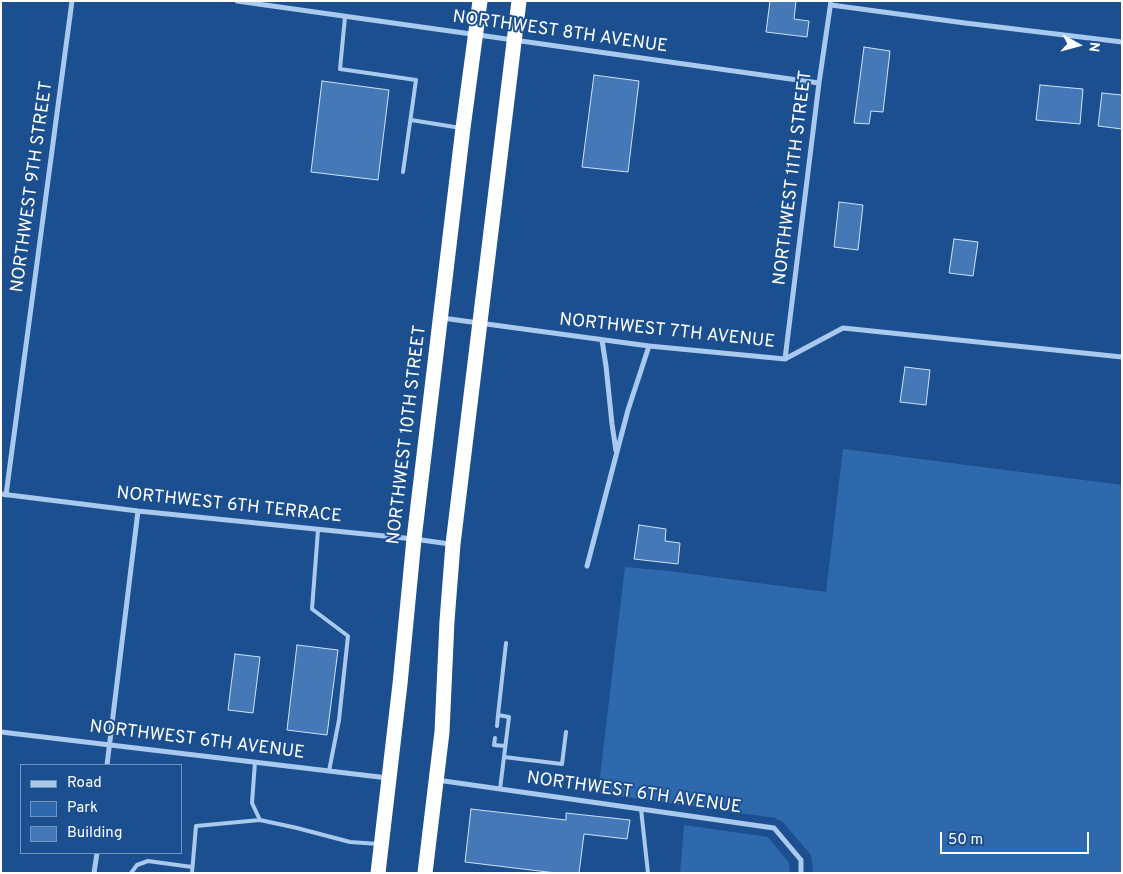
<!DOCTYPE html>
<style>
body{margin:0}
#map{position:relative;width:1123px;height:874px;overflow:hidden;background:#1b4f8f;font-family:Overpass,sans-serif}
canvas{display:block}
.frame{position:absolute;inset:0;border:2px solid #fff;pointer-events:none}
.legend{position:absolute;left:20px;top:764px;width:162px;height:90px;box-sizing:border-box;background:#1b4f8f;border:1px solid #7695bc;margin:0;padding:6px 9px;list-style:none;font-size:15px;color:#fff}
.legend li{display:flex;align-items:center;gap:10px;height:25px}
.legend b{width:25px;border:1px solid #7695bc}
.north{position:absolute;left:1053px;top:20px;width:50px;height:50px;-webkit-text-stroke:4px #1b4f8f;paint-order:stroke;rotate:97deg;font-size:14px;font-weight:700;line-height:20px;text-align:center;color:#fff}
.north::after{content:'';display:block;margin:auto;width:18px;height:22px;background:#fff;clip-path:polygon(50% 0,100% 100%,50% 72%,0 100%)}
.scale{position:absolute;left:940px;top:832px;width:149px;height:22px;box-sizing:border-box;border:2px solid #fff;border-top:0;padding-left:6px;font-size:15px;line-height:18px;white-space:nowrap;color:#fff;-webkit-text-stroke:4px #1b4f8f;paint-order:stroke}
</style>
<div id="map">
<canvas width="1123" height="874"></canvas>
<div class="frame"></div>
<ul class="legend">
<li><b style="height:6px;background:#a9c9ee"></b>Road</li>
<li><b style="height:14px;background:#2e69ad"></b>Park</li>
<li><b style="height:14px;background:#4478b7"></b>Building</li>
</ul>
<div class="north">N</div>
<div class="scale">50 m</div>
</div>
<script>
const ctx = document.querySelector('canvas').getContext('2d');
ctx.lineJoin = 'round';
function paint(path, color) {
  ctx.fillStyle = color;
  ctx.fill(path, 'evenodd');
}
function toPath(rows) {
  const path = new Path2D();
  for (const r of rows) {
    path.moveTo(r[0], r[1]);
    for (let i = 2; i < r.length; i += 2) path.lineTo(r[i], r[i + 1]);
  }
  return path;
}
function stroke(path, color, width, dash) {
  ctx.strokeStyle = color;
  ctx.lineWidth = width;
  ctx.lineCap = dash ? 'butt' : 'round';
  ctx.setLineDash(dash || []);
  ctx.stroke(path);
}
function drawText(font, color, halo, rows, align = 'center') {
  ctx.font = font + ' Overpass,sans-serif';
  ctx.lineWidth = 4;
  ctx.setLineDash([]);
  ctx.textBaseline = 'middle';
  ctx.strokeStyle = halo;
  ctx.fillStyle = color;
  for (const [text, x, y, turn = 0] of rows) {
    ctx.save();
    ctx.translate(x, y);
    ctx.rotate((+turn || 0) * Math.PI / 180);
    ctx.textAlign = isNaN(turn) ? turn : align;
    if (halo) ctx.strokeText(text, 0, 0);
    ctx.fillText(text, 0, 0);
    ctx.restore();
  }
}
const green = toPath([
 [843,449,1122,485,1122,873,813,873,812,860,810,854,783,822,775,818,598,793,625,567,669,571,826,592],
 [684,825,768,837,789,863,790,873,680,873]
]);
const building = toPath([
 [770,1,796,1,794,19,809,21,807,37,766,32,770,1],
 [864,47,890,51,883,112,871,111,869,124,854,123,864,47],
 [594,75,639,81,628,172,582,167,594,75],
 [322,81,389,90,378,180,311,172,322,81],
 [1040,85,1083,89,1080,124,1036,120,1040,85],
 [1102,93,1122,95,1122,129,1098,126,1102,93],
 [839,202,863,205,858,250,834,247,839,202],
 [954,239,978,242,973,276,949,273,954,239],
 [905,367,930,370,926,405,900,402,905,367],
 [639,525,666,529,665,541,680,543,678,564,634,559,639,525],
 [297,645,338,650,327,735,287,730,297,645],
 [235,654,260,657,253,713,228,710,235,654],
 [471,809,566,820,566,813,630,820,627,839,584,834,579,873,556,873,465,862,471,809]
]);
const lane = toPath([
 [345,17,340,69,416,80,403,172],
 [411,120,461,128],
 [318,530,312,609,348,636,339,720,329,771],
 [498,715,506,643],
 [497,726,498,715,509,717,500,789],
 [495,738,494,745,505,746],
 [504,757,562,764,566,732],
 [255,762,252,803,260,820,297,828,350,842,379,844],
 [641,809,648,873],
 [131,873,137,865,148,861,192,867],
 [192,873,196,826,260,820]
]);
const street = toPath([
 [237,1,819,83],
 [831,5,965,23,1122,42],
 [442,318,649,346,785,359,843,328,1122,357],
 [602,340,606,366,612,424,616,451],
 [785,359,819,83,831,1],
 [1,494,138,511,414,539,450,544],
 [6,495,72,1],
 [587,566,628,410,649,346],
 [1,732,388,778],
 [107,765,138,511],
 [437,780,774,828,801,860,801,873],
 [94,873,97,853]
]);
const highway = toPath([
 [378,873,400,684,414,539,463,128,480,1],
 [425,873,442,732,447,621,453,544,519,1]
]);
const streetNames = [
 ["NORTHWEST 8TH AVENUE",560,33,8],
 ["NORTHWEST 11TH STREET",794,178,-83],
 ["NORTHWEST 9TH STREET",33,187,-82],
 ["NORTHWEST 7TH AVENUE",667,332,6],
 ["NORTHWEST 10TH STREET",408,435,-83],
 ["NORTHWEST 6TH TERRACE",229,506,6],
 ["NORTHWEST 6TH AVENUE",197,741,7],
 ["NORTHWEST 6TH AVENUE",634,794,8]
];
paint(green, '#2e69ad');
paint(building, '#4478b7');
stroke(building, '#cfe3fa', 1);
stroke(lane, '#a9c9ee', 4);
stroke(street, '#a9c9ee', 5);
stroke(highway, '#fff', 15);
drawText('18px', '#fff', '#1b4f8f', streetNames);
</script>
